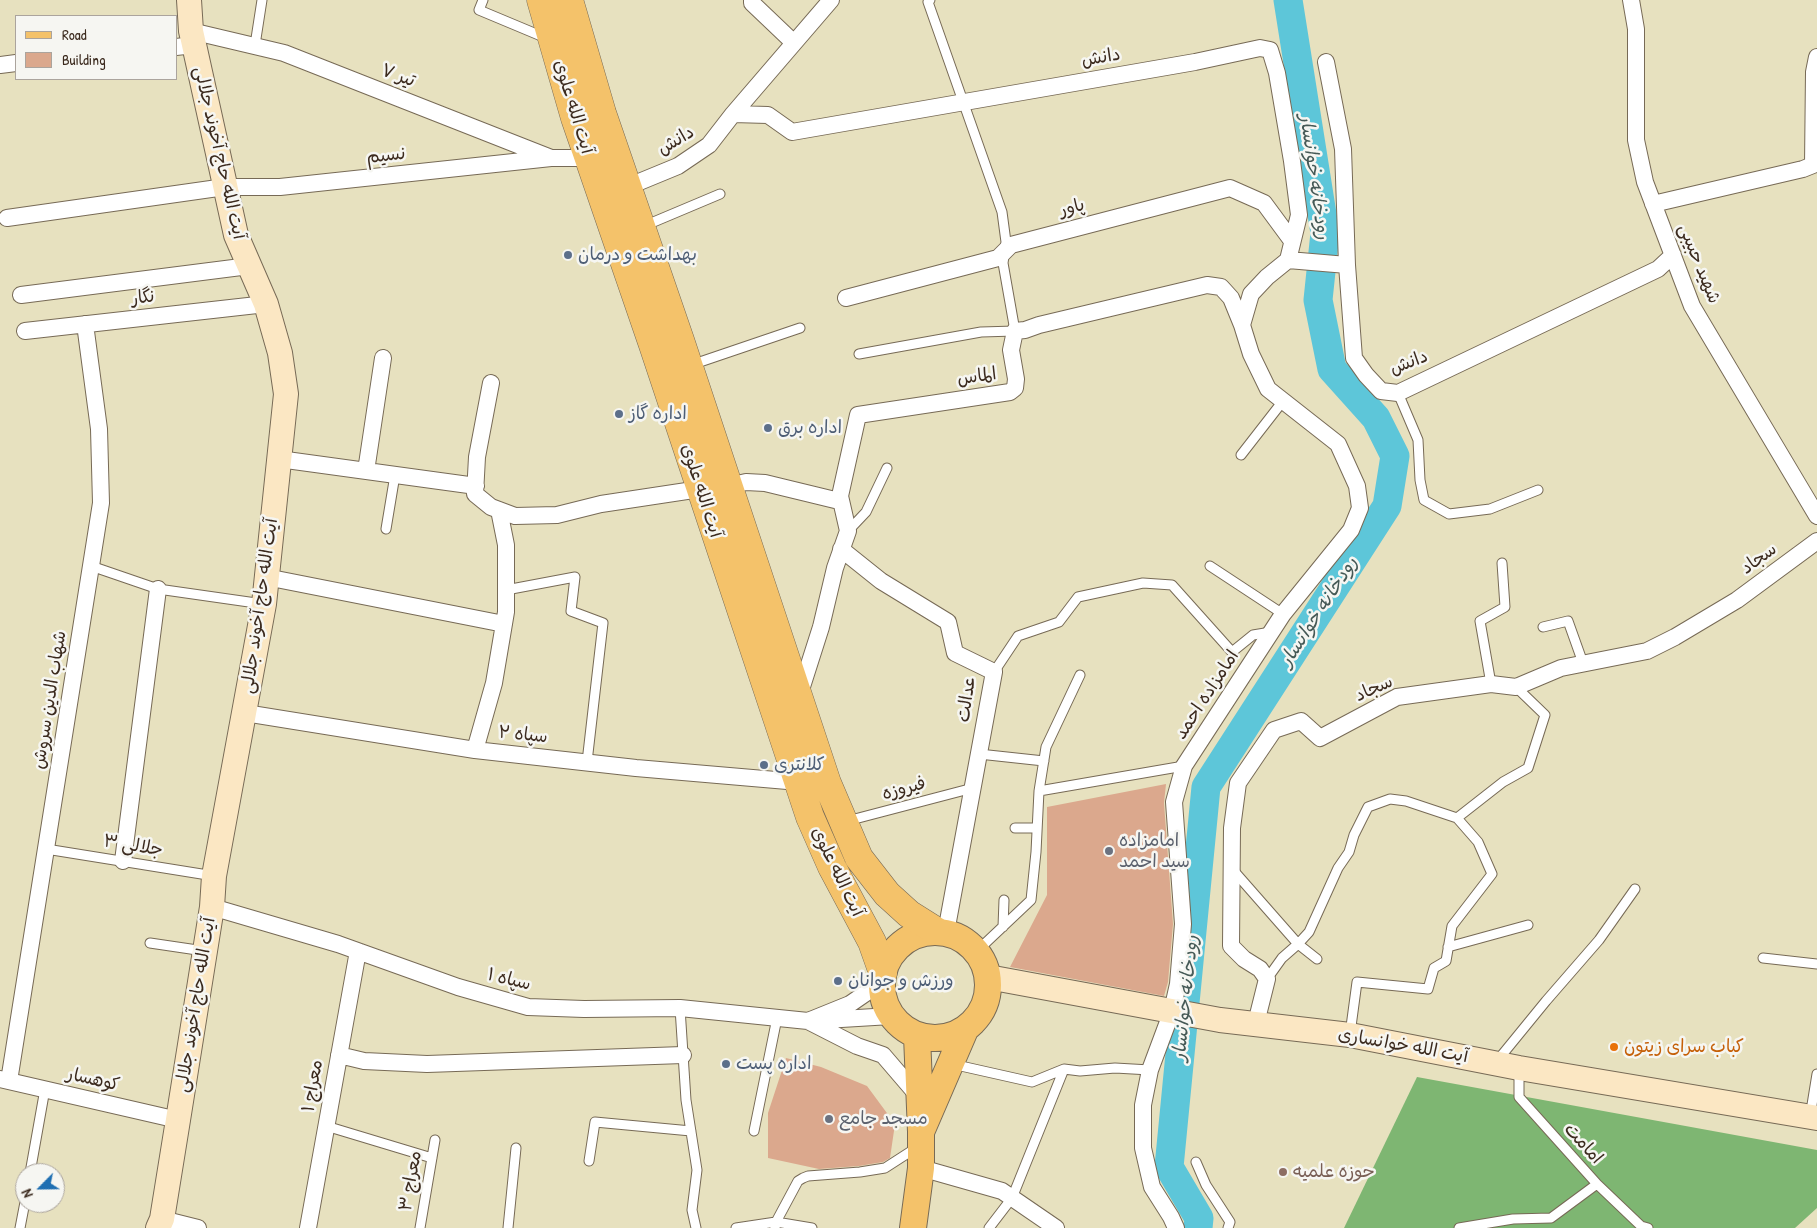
<!DOCTYPE html>
<meta charset="utf-8">
<style>
body{margin:0}
#map{position:relative;width:1817px;height:1228px;overflow:hidden;background:#e7e1bf;font-family:"Patrick Hand",sans-serif}
canvas{display:block}
.legend{position:absolute;left:15px;top:15px;width:162px;height:65px;box-sizing:border-box;background:#f6f6f2;border:1px solid #aba49d;margin:0;padding:6px 9px;list-style:none;font-size:15px;color:#3b2a1e}
.legend li{display:flex;align-items:center;gap:10px;height:25px}
.legend b{width:25px;border:1px solid #aba49d}
.north{position:absolute;left:15px;top:1163px;width:50px;height:50px;box-sizing:border-box;background:#f6f6f2;border:1px solid #aba49d;border-radius:50%;rotate:247deg;font-size:14px;font-weight:700;line-height:20px;text-align:center;color:#3b2a1e}
.north::after{content:'';display:block;margin:auto;width:18px;height:22px;background:#1f6fb2;clip-path:polygon(50% 0,100% 100%,50% 72%,0 100%)}
</style>
<div id="map">
<canvas width="1817" height="1228"></canvas>
<ul class="legend">
<li><b style="height:6px;background:#f4c26a"></b>Road</li>
<li><b style="height:14px;background:#dba88d"></b>Building</li>
</ul>
<div class="north">N</div>
</div>
<script>
const ctx = document.querySelector('canvas').getContext('2d');
ctx.lineJoin = 'round';
function paint(path, color) {
  ctx.fillStyle = color;
  ctx.fill(path, 'evenodd');
}
function toPath(rows) {
  const path = new Path2D();
  for (const r of rows) {
    if (r.length === 3) {
      path.moveTo(r[0] + r[2], r[1]);
      path.arc(r[0], r[1], r[2], 0, 2 * Math.PI);
      continue;
    }
    path.moveTo(r[0], r[1]);
    for (let i = 2; i < r.length; i += 2) path.lineTo(r[i], r[i + 1]);
  }
  return path;
}
function stroke(path, color, width, dash) {
  ctx.strokeStyle = color;
  ctx.lineWidth = width;
  ctx.lineCap = dash ? 'butt' : 'round';
  ctx.setLineDash(dash || []);
  ctx.stroke(path);
}
function drawText(font, color, halo, rows, align = 'center') {
  ctx.font = font + ' "Patrick Hand","Playpen Sans Arabic",sans-serif';
  ctx.lineWidth = 5;
  ctx.setLineDash([]);
  ctx.textBaseline = 'middle';
  ctx.strokeStyle = halo;
  ctx.fillStyle = color;
  for (const [text, x, y, turn = 0] of rows) {
    ctx.save();
    ctx.translate(x, y);
    ctx.rotate((+turn || 0) * Math.PI / 180);
    ctx.textAlign = isNaN(turn) ? turn : align;
    if (halo) ctx.strokeText(text, 0, 0);
    ctx.fillText(text, 0, 0);
    ctx.restore();
  }
}
const forest = toPath([
 [1417,1077,1817,1150,1817,1208,1795,1228,1344,1228]
]);
const river = toPath([
 [1198,1228,1199,1218,1169,1167,1206,787,1387,506,1395,456,1376,418,1332,369,1318,300,1325,233,1288,0]
]);
const building = toPath([
 [1166,784,1164,803,1173,924,1168,982,1164,996,1010,967,1047,895,1047,807],
 [786,1058,821,1067,867,1086,895,1124,890,1158,883,1162,859,1166,819,1169,768,1158,768,1113]
]);
const lane = toPath([
 [483,0,479,10,546,38],
 [255,45,262,0],
 [644,226,720,194],
 [859,354,981,332,1015,331,1003,263,1006,242,1002,212,928,2,930,0],
 [691,365,800,328],
 [1398,393,1418,440,1420,480,1424,500,1449,514,1490,509,1538,490],
 [1241,455,1283,401],
 [386,529,395,475],
 [848,531,866,512,887,468],
 [91,566,158,589,263,604],
 [1210,566,1283,614],
 [506,590,575,577,571,611,603,623,587,762],
 [1543,627,1568,621,1583,663],
 [994,672,1018,636,1059,622,1078,597,1143,583,1172,585,1232,652,1253,635,1271,632],
 [1491,684,1480,621,1505,607,1502,563],
 [979,754,1044,761],
 [1039,791,1184,766],
 [1457,818,1503,782,1528,768,1545,715,1516,687],
 [847,821,973,788],
 [1015,828,1037,828],
 [46,849,214,876],
 [1233,870,1298,944,1317,959],
 [1003,927,1004,900],
 [150,943,204,951],
 [1448,947,1528,925],
 [977,951,1031,900,1036,852,1039,791,1046,747,1080,675],
 [1763,958,1817,964],
 [1267,979,1282,958,1298,944,1309,932,1338,868,1349,852,1354,835,1368,807,1390,799,1406,801,1457,818,1478,842,1492,874,1452,926,1446,961,1434,968,1428,989,1357,982,1350,1034],
 [680,1008,686,1100,697,1170,692,1210,696,1228],
 [1497,1061,1546,1001,1599,940,1635,889],
 [952,1064,1032,1082,1064,1069,1080,1071,1115,1068,1150,1070],
 [1519,1069,1519,1097,1597,1184,1641,1226,1648,1228],
 [1810,1117,1817,1074],
 [326,1126,432,1158],
 [754,1131,777,1018],
 [589,1161,595,1122,691,1131],
 [1196,1162,1206,1185,1230,1222,1228,1228],
 [30,1173,45,1089],
 [20,1228,25,1202],
 [420,1228,435,1140],
 [508,1228,516,1148],
 [736,1228,776,1222,812,1228],
 [775,1228,776,1222,798,1181,803,1178,808,1176,860,1172,885,1168,916,1148],
 [989,1228,1012,1198,1064,1069],
 [1459,1228,1513,1219,1551,1218,1597,1184]
]);
const street = toPath([
 [752,0,752,3,794,43],
 [1631,0,1636,29,1636,140,1645,182,1692,306,1817,516],
 [191,31,284,53,551,158,589,158],
 [176,47,194,45],
 [1326,62,1343,149,1347,265,1354,358,1366,375,1381,391,1398,393,1658,269,1673,255],
 [0,65,16,63],
 [733,114,768,115,792,132,1195,62,1260,48,1270,50,1277,73,1292,161,1299,215,1288,260],
 [627,187,678,166,709,145,733,114,831,0],
 [1653,204,1803,169,1813,165,1814,72,1817,57],
 [7,218,225,187,280,187,551,158],
 [1288,260,1347,265],
 [21,295,249,266],
 [846,298,998,258,1011,245,1230,188,1264,203,1292,241],
 [25,331,266,304],
 [491,383,477,457,475,494,491,507,515,516,557,515,601,504,700,489],
 [279,459,476,486],
 [366,471,383,358],
 [729,486,746,482,765,483,835,500,840,496,858,415,1010,392,1015,388,1016,379,1011,350,1015,331,1025,330,1039,325,1207,285,1221,287,1231,298,1242,325],
 [841,549,881,581,948,622,955,653,994,672,946,932],
 [266,577,504,624],
 [799,696,821,627,835,568,848,531,840,496],
 [245,713,475,750,636,768,799,782],
 [475,750,494,683,506,612,506,545,499,510],
 [123,861,158,589],
 [212,907,338,944,458,987,528,1007,584,1009,680,1008,808,1021,857,1046,883,1055,919,1097],
 [882,982,850,1004,808,1021,891,1016],
 [1256,1023,1267,979,1260,969,1244,959,1231,946,1232,828,1238,783,1274,730,1301,721,1320,738,1397,697,1491,684,1516,687,1561,668,1647,651,1675,637,1737,600,1817,541],
 [339,1055,364,1061,427,1064,683,1055],
 [0,1079,178,1120],
 [9,1081,101,503,99,429,85,324],
 [921,1168,1002,1191,1056,1228],
 [162,1219,198,1228],
 [308,1228,358,951],
 [1176,1228,1171,1217,1152,1187,1143,1148,1143,1105,1150,1070,1172,1011,1178,984,1183,924,1174,802,1184,766,1283,614,1351,530,1360,508,1357,486,1338,444,1268,389,1251,354,1242,325,1251,294,1267,277,1288,260]
]);
const secondary = toPath([
 [988,977,1220,1020,1350,1035,1519,1068,1817,1118],
 [158,1228,162,1219,178,1120,212,907,214,876,264,604,286,394,280,353,266,304,236,235,191,31,189,0]
]);
const primary = toPath([
 [935,985,53],
 [917,1036,921,1132,965,1030],
 [913,1228,921,1168,921,1132]
]);
const highway = toPath([
 [541,0,575,118,653,345,810,817,832,867,872,942,883,973],
 [569,0,602,113,680,340,827,783,859,858,887,894,909,914,936,931]
]);
const markers = [
 [568,255,5,"#5c6f8a"],
 [619,414,5,"#5c6f8a"],
 [768,428,5,"#5c6f8a"],
 [764,765,5,"#5c6f8a"],
 [1109,851,5,"#6b7280"],
 [838,981,5,"#5c6f8a"],
 [1614,1047,5,"#e8710a"],
 [726,1064,5,"#5c6f8a"],
 [829,1119,5,"#6b7280"],
 [1283,1172,5,"#8d6e63"]
];
const streetNames = [
 ["دانش",1101,58,-10],
 ["۷ تیر",398,76,21],
 ["آیت الله علوی",573,107,73],
 ["دانش",676,141,-31],
 ["آیت الله حاج آخوند جلالی",219,153,77],
 ["نسیم",386,156,-6],
 ["پاور",1072,208,-15],
 ["شهید حبیبی",1699,264,68],
 ["نگار",143,298,-6],
 ["دانش",1409,363,-21],
 ["الماس",977,377,-8],
 ["آیت الله علوی",701,491,72],
 ["سجاد",1759,559,-36],
 ["آیت الله حاج آخوند جلالی",260,606,-82],
 ["سجاد",1374,689,-24],
 ["امامزاده احمد",1207,695,-57],
 ["عدالت",967,699,-82],
 ["شهاب الدین سروش",50,700,-81],
 ["سپاه ۲",523,735,6],
 ["فیروزه",904,789,-15],
 ["جلالی ۳",133,846,9],
 ["آیت الله علوی",837,872,64],
 ["سپاه ۱",509,980,14],
 ["آیت الله حاج آخوند جلالی",196,1005,-81],
 ["آیت الله خوانساری",1403,1046,10],
 ["کوهسار",93,1080,13],
 ["معراج ۱",313,1086,-80],
 ["امامت",1583,1144,48],
 ["معراج ۳",411,1181,-80]
];
const serviceNames = [
 ["بهداشت و درمان",578,255],
 ["اداره گاز",629,414],
 ["اداره برق",778,428],
 ["کلانتری",774,765],
 ["ورزش و جوانان",848,981],
 ["اداره پست",736,1064]
];
const worshipNames = [
 ["امامزاده",1119,841],
 ["سید احمد",1119,862],
 ["مسجد جامع",839,1119]
];
const foodNames = [
 ["کباب سرای زیتون",1624,1047]
];
const educationNames = [
 ["حوزه علمیه",1293,1172]
];
const waterNames = [
 ["رودخانه خوانسار",1314,177,82],
 ["رودخانه خوانسار",1319,612,-57],
 ["رودخانه خوانسار",1186,998,-84]
];
paint(forest, '#7eb672');
stroke(river, '#5dc6d9', 29);
paint(building, '#dba88d');
stroke(lane, '#776a56', 11);
stroke(street, '#776a56', 18);
stroke(secondary, '#776a56', 26);
stroke(primary, '#776a56', 28);
stroke(highway, '#776a56', 29);
stroke(lane, '#fff', 9);
stroke(street, '#fff', 16);
stroke(secondary, '#fbe7c3', 24);
stroke(primary, '#f4c26a', 26);
stroke(highway, '#f4c26a', 28);
for (const [x, y, r, color] of markers) {
  const dot = new Path2D();
  dot.arc(x, y, r, 0, 2 * Math.PI);
  ctx.fillStyle = color;
  ctx.fill(dot);
  stroke(dot, '#f6f6f2', 2);
}
drawText('18px', '#3b2a1e', '#f6f6f2', streetNames);
drawText('18px', '#4e5e75', '#f6f6f2', serviceNames, 'left');
drawText('18px', '#5b616d', '#f6f6f2', worshipNames, 'left');
drawText('18px', '#c56008', '#f6f6f2', foodNames, 'left');
drawText('18px', '#785e54', '#f6f6f2', educationNames, 'left');
drawText('italic 19px', '#455956', '#f6f6f2', waterNames);
</script>
